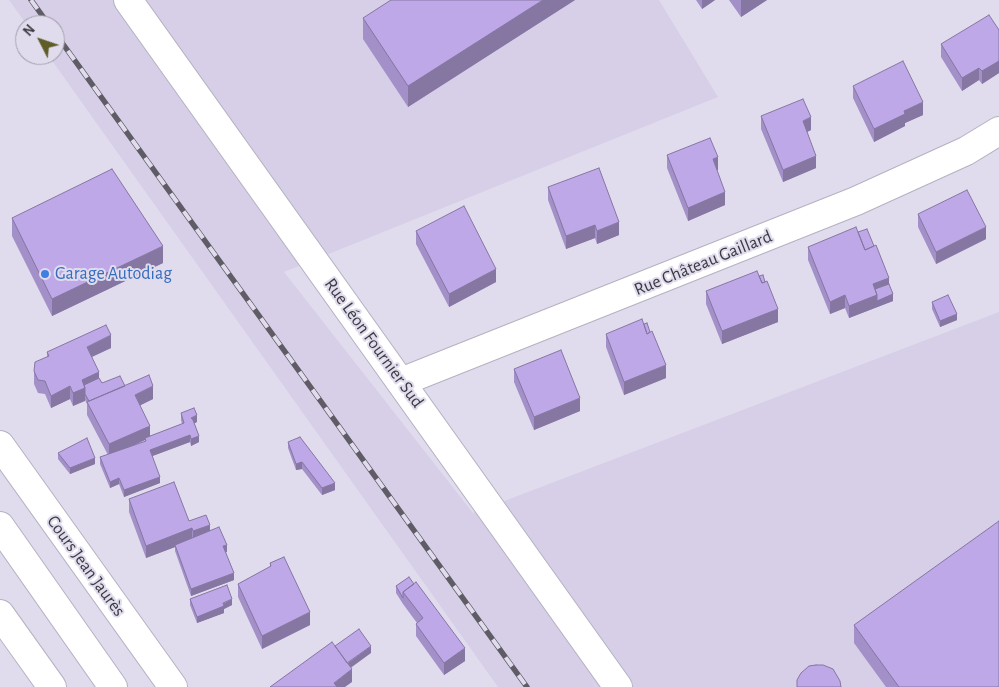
<!DOCTYPE html>
<meta charset="utf-8">
<style>
body{margin:0}
#map{position:relative;width:999px;height:687px;overflow:hidden;background:#e1dced;font-family:"Alegreya Sans",sans-serif}
canvas{display:block}
.north{position:absolute;left:15px;top:15px;width:50px;height:50px;box-sizing:border-box;background:#e1dced;border:1px solid #9f9ba8;border-radius:50%;rotate:311deg;font-size:14px;font-weight:700;line-height:20px;text-align:center;color:#3c3a41}
.north::after{content:'';display:block;margin:auto;width:18px;height:22px;background:#5e5c28;clip-path:polygon(50% 0,100% 100%,50% 72%,0 100%)}
</style>
<div id="map">
<canvas width="999" height="687"></canvas>
<div class="north">N</div>
</div>
<script>
const ctx = document.querySelector('canvas').getContext('2d');
ctx.lineJoin = 'round';
function paint(path, color) {
  ctx.fillStyle = color;
  ctx.fill(path, 'evenodd');
}
function toPath(rows) {
  const path = new Path2D();
  for (const r of rows) {
    path.moveTo(r[0], r[1]);
    for (let i = 2; i < r.length; i += 2) path.lineTo(r[i], r[i + 1]);
  }
  return path;
}
function stroke(path, color, width, dash) {
  ctx.strokeStyle = color;
  ctx.lineWidth = width;
  ctx.lineCap = dash ? 'butt' : 'round';
  ctx.setLineDash(dash || []);
  ctx.stroke(path);
}
function drawText(font, color, halo, rows, align = 'center') {
  ctx.font = font + ' "Alegreya Sans",sans-serif';
  ctx.lineWidth = 4;
  ctx.setLineDash([]);
  ctx.textBaseline = 'middle';
  ctx.strokeStyle = halo;
  ctx.fillStyle = color;
  for (const [text, x, y, turn = 0] of rows) {
    ctx.save();
    ctx.translate(x, y);
    ctx.rotate((+turn || 0) * Math.PI / 180);
    ctx.textAlign = isNaN(turn) ? turn : align;
    if (halo) ctx.strokeText(text, 0, 0);
    ctx.fillText(text, 0, 0);
    ctx.restore();
  }
}
const built = toPath([
 [9,0,659,0,718,97,284,272,473,513,999,312,999,687,597,687,590,679,596,687,498,687,48,55,55,55,55,25,27,25]
]);
const minor = toPath([
 [128,0,618,687],
 [401,382,856,201,966,151,999,131],
 [0,445,173,687]
]);
const primary = toPath([
 [0,526,113,687],
 [0,614,52,687]
]);
const rail = toPath([
 [31,0,49,25],
 [55,33,527,687]
]);
const wall = toPath([
 [575,0,408,107,363,39,363,18],
 [696,0,715,0,702,9],
 [729,0,767,0,741,17],
 [999,30,999,73,982,84,979,80,962,91,941,57,941,44],
 [853,86,923,115,905,123,905,126,874,142,853,98],
 [761,116,811,130,807,132,816,168,783,182,761,129],
 [667,155,718,170,717,170,725,205,688,221,667,168],
 [548,187,619,235,597,244,595,238,566,249,548,200],
 [918,214,986,239,936,264,918,227],
 [12,218,163,263,52,316,12,236],
 [416,231,496,282,449,307,416,244],
 [858,232,889,284,893,301,849,318,845,308,830,314,808,260,808,247],
 [759,276,778,322,722,344,706,304,706,291],
 [932,302,957,320,940,327,932,309],
 [606,334,666,378,624,395,606,347],
 [111,348,92,357,99,378,102,383,125,386,153,399,140,405,150,436,182,424,181,420,181,413,197,422,194,423,199,442,191,446,190,442,152,456,160,483,124,497,119,484,110,488,100,464,100,457,108,455,87,415,87,404,85,400,73,406,70,399,51,408,45,394,38,393,34,384,34,371,47,357,47,352],
 [145,440,145,442,131,447],
 [514,369,580,411,534,430,514,382],
 [288,442,335,490,322,495,302,469,296,470,288,448],
 [58,453,95,464,70,474,58,459],
 [129,499,189,521,210,531,227,552,225,552,234,580,191,596,175,551,175,547,146,558,129,512],
 [270,563,310,625,262,649,238,597,238,584,270,567],
 [409,577,465,661,444,675,416,636,416,624,417,623,403,604,396,593,396,586],
 [190,599,232,605,224,609,224,613,197,623,190,605],
 [854,625,999,687,886,687,854,643]
]);
const shadedWall = toPath([
 [543,0,575,0,408,107,408,86],
 [702,0,715,0,702,9],
 [741,0,767,0,741,17],
 [999,61,999,73,982,84,982,71],
 [979,68,979,80,962,91,962,78],
 [923,102,923,115,905,123,905,126,874,142,874,129,904,111],
 [811,117,811,130,803,134,803,121],
 [816,156,816,168,783,182,783,170],
 [718,157,718,170,713,172,713,159],
 [725,192,725,205,688,221,688,208],
 [619,222,619,235,597,244,597,231],
 [595,225,595,238,566,249,566,236],
 [986,227,986,239,936,264,936,252],
 [163,246,163,263,52,316,52,299],
 [496,269,496,282,449,307,449,294],
 [889,278,889,290,893,294,893,301,849,318,849,306,873,284],
 [845,295,845,308,830,314,830,302],
 [778,309,778,322,722,344,722,331],
 [957,314,957,320,940,327,940,321],
 [111,335,111,348,87,359,87,347],
 [666,365,666,378,624,395,624,382],
 [99,372,99,384,85,391,85,401,73,406,73,393,82,380],
 [70,386,70,399,51,408,51,396],
 [153,386,153,399,135,408,135,395],
 [580,398,580,411,534,430,534,417],
 [197,415,197,422,191,425,191,418],
 [150,426,150,438,145,438,145,440,109,456,109,444],
 [190,435,190,442,150,457,150,450],
 [199,436,199,442,191,446,191,439],
 [95,458,95,464,70,474,70,468],
 [302,462,302,469,296,470,296,464],
 [160,477,160,483,124,497,124,490],
 [119,478,119,484,110,488,110,482],
 [335,483,335,490,322,495,322,488],
 [210,525,210,537,193,544,193,531],
 [192,528,192,541,175,545,175,547,146,558,146,546],
 [227,545,227,552,223,553,223,546],
 [234,573,234,580,191,596,191,589],
 [232,599,232,605,224,609,224,613,197,623,197,617],
 [310,612,310,625,262,649,262,636],
 [371,646,371,653,345,672,345,665],
 [465,648,465,661,444,675,444,663],
 [352,669,352,682,345,687,334,687,334,683]
]);
const building = toPath([
 [391,0,543,0,408,86,363,18,391,0],
 [989,15,999,30,999,61,982,71,979,68,962,78,941,44,989,15],
 [903,61,923,102,904,111,905,114,874,129,853,86,903,61],
 [803,99,811,117,803,121,816,156,783,170,761,116,803,99],
 [710,138,718,157,713,159,725,192,688,208,667,155,710,138],
 [599,168,619,222,597,231,595,225,566,236,548,187,599,168],
 [112,169,163,246,52,299,12,218,112,169],
 [967,190,986,227,936,252,918,214,967,190],
 [464,206,496,269,449,294,416,231,464,206],
 [856,227,865,250,876,245,889,278,873,284,877,295,849,306,845,295,830,302,808,247,856,227],
 [867,229,874,246,865,250,858,232,867,229],
 [757,271,762,283,767,281,778,309,722,331,706,291,757,271],
 [763,275,765,282,762,283,759,276,763,275],
 [889,284,893,294,877,301,877,295,875,289,889,284],
 [948,295,957,314,940,321,932,302,948,295],
 [642,319,647,334,652,331,666,365,624,382,606,334,642,319],
 [647,323,650,332,647,334,644,324,647,323],
 [106,325,111,335,87,347,99,372,82,380,85,388,73,393,70,386,51,396,45,381,38,380,34,371,35,362,49,356,47,352,106,325],
 [561,350,580,398,534,417,514,369,561,350],
 [149,375,153,386,135,395,150,426,109,444,87,402,149,375],
 [120,376,125,386,89,401,85,394,85,388,84,385,99,378,102,383,120,376],
 [194,408,197,415,191,418,193,420,199,436,191,439,190,435,150,450,160,477,124,490,119,478,110,482,100,457,146,441,145,438,184,423,181,413,194,408],
 [300,437,335,483,322,488,302,462,296,464,288,442,300,437],
 [87,438,95,458,70,468,58,453,87,438],
 [174,482,189,521,206,515,210,525,193,531,192,528,146,546,129,499,174,482],
 [999,521,999,687,899,687,854,625,999,521],
 [219,527,227,545,223,546,234,573,191,589,175,545,219,527],
 [284,557,310,612,262,636,238,584,271,566,270,563,284,557],
 [409,577,414,584,403,592,403,598,396,586,409,577],
 [416,582,465,648,444,663,416,624,423,618,403,592,416,582],
 [227,585,232,599,223,603,224,606,197,617,190,599,227,585],
 [359,629,371,646,347,663,335,646,359,629],
 [332,642,352,669,334,683,337,687,270,687,332,642],
 [816,665,823,665,833,669,840,681,841,687,797,687,797,680,801,673,809,666,816,665]
]);
const markers = [
 [45,274,5,"#3f7fe0"]
];
const streetNames = [
 ["Rue Château Gaillard",703,263,-22],
 ["Rue Léon Fournier Sud",374,343,54],
 ["Cours Jean Jaurès",86,566,54]
];
const shopNames = [
 ["Garage Autodiag",55,274]
];
paint(built, '#d6cfe7');
stroke(minor, '#b5b1c1', 30);
stroke(primary, '#b5b1c1', 30);
stroke(minor, '#fff', 28);
stroke(primary, '#fff', 28);
stroke(rail, '#5f5c66', 5.5);
stroke(rail, '#e1dced', 4, [11]);
paint(wall, '#a390c8');
paint(shadedWall, '#8576a2');
paint(building, '#bea8e8');
stroke(building, '#8576a2', 1);
for (const [x, y, r, color] of markers) {
  const dot = new Path2D();
  dot.arc(x, y, r, 0, 2 * Math.PI);
  ctx.fillStyle = color;
  ctx.fill(dot);
  stroke(dot, '#e1dced', 2);
}
drawText('18px', '#3c3a41', '#e1dced', streetNames);
drawText('18px', '#366cbe', '#e1dced', shopNames, 'left');
</script>
